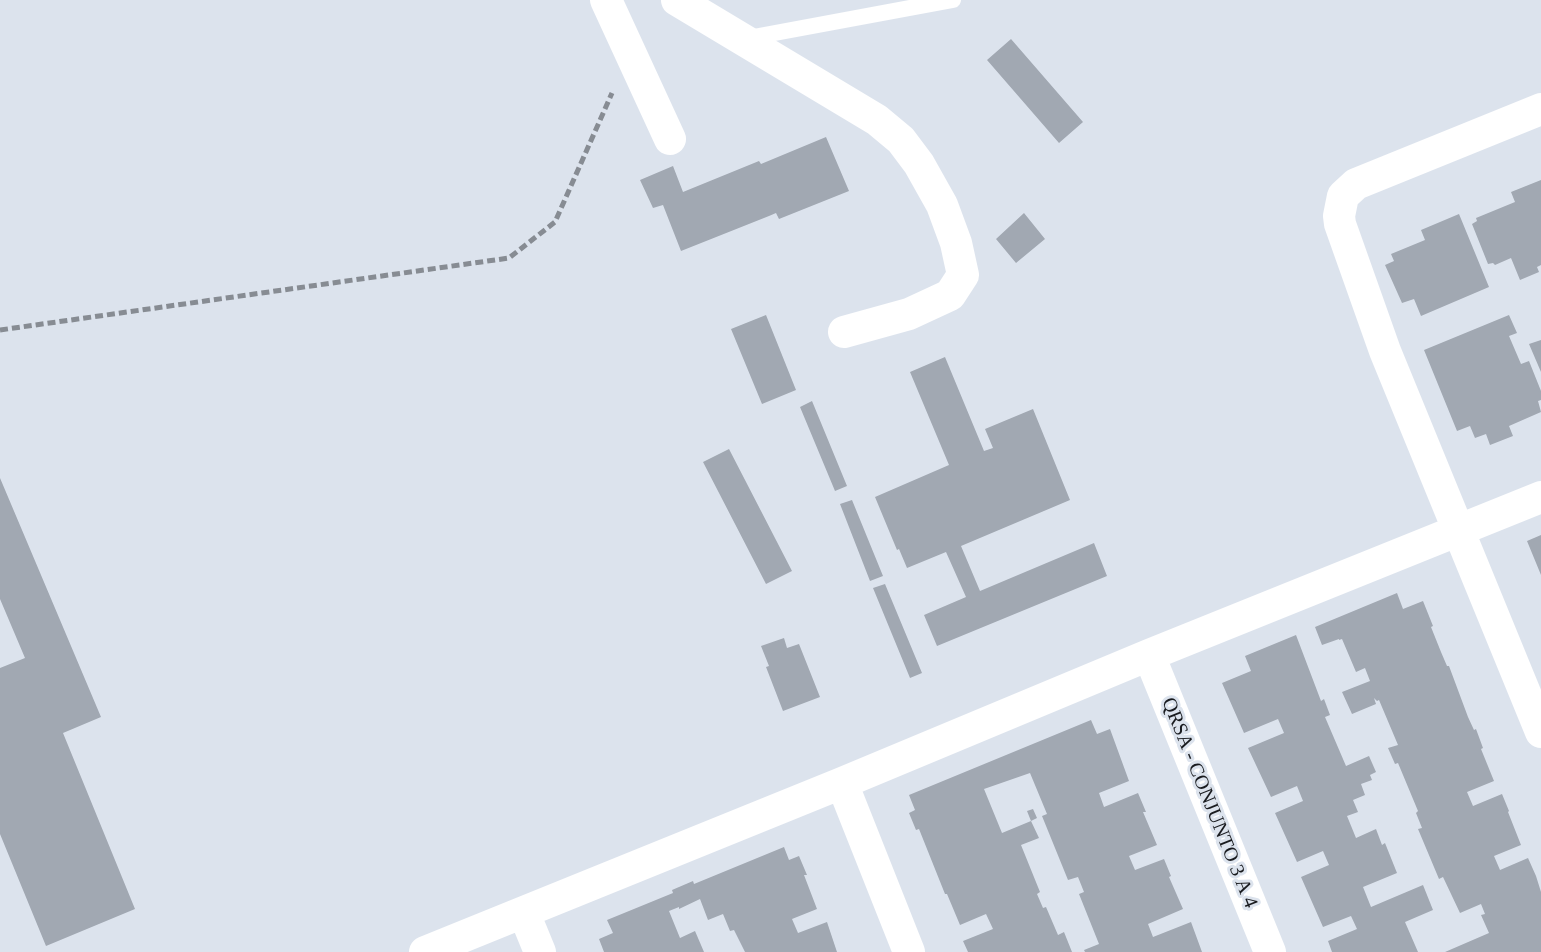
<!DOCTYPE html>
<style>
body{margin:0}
canvas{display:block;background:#dce3ed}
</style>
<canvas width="1541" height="952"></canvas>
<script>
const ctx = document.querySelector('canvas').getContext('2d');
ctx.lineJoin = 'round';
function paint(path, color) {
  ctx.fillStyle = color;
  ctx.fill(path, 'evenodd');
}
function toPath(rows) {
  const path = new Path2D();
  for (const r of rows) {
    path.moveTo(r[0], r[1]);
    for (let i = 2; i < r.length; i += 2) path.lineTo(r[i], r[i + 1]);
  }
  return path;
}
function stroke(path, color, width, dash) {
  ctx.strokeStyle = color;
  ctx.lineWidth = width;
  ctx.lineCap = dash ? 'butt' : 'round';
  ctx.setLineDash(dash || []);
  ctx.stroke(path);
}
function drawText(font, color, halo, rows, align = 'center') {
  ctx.font = font + ' Georgia,serif';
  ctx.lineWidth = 6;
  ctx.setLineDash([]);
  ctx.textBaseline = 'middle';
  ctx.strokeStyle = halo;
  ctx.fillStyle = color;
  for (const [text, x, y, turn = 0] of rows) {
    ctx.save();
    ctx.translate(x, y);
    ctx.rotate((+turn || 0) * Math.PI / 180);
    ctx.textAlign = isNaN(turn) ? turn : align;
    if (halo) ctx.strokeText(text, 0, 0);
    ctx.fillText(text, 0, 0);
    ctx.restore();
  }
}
const building = toPath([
 [1011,39,1083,122,1059,143,987,60],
 [826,137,849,191,779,219,776,213,769,216,681,251,663,205,653,208,640,180,673,166,683,192,759,161,761,164],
 [1541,180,1541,265,1537,267,1539,272,1520,280,1511,258,1495,265,1493,263,1488,264,1472,224,1477,221,1476,218,1515,202,1511,192],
 [1024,213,1045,239,1016,263,996,239],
 [1459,214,1489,287,1421,316,1414,299,1402,303,1385,265,1394,261,1391,254,1425,240,1421,230],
 [766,315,796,390,762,404,731,329],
 [1509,315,1517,333,1509,336,1521,364,1529,361,1541,391,1541,400,1538,401,1541,412,1509,426,1513,436,1490,445,1486,434,1475,438,1470,426,1457,431,1424,350],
 [1541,340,1541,372,1529,344],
 [945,357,984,451,993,448,985,429,1033,409,1070,500,961,546,980,591,1094,543,1107,576,937,646,924,615,966,597,946,552,907,568,899,549,897,550,875,497,949,465,910,372],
 [812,401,847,486,835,491,800,407],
 [729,449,792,571,766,584,703,462],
 [0,478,101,717,63,733,135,909,46,946,0,834,0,668,25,658,0,599],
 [852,500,883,576,870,581,840,504],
 [1541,535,1541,575,1527,541],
 [885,584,922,673,910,678,873,588],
 [1397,593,1403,609,1423,601,1433,626,1431,627,1441,652,1447,666,1449,666,1468,717,1474,730,1476,729,1483,748,1481,749,1494,781,1467,792,1473,806,1502,794,1509,811,1508,812,1521,845,1494,856,1500,870,1528,858,1536,876,1541,892,1541,952,1445,952,1489,933,1481,915,1485,914,1481,904,1460,913,1443,877,1439,879,1418,829,1422,828,1416,813,1418,811,1398,763,1395,764,1388,748,1398,745,1379,700,1377,701,1374,698,1376,704,1352,714,1342,692,1370,681,1365,668,1356,672,1342,639,1339,640,1339,639,1322,645,1315,627],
 [1296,635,1321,701,1324,699,1330,715,1325,717,1346,766,1369,756,1376,772,1370,775,1372,780,1361,784,1365,795,1353,800,1358,812,1347,816,1356,838,1376,829,1382,845,1385,843,1397,873,1363,887,1371,907,1423,885,1433,910,1405,922,1418,952,1332,952,1328,941,1357,929,1351,916,1323,927,1301,877,1329,865,1323,851,1297,862,1275,813,1303,801,1297,786,1271,797,1248,748,1284,733,1278,719,1244,733,1222,683,1251,671,1245,656],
 [784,638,787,648,799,644,820,697,783,711,766,667,769,666,761,646],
 [1091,720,1097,734,1110,729,1129,781,1099,793,1104,807,1138,793,1146,812,1143,812,1157,845,1129,856,1135,870,1164,859,1171,876,1169,877,1183,909,1148,924,1153,937,1191,922,1202,952,1085,952,1084,950,1099,944,1079,894,1084,892,1078,877,1068,880,1042,816,1047,814,1030,773,984,789,1002,833,1031,821,1027,811,1033,809,1037,818,1031,821,1039,838,1021,845,1040,892,1037,894,1043,908,1046,907,1058,935,1064,932,1072,952,968,952,963,941,993,929,986,914,960,925,947,894,945,894,919,829,916,830,909,813,915,810,909,795],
 [784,847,789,860,799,856,807,875,804,875,817,909,792,919,798,933,827,922,837,952,745,952,734,930,730,931,723,914,708,920,700,899,679,909,679,907,669,911,680,938,695,931,704,952,604,952,599,939,613,933,607,920,673,893,672,890,693,881,694,884]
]);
const path = toPath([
 [0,330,509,258,555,222,612,93]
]);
const lane = toPath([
 [748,38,953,0]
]);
const street = toPath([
 [606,0,670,139],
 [677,0,877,120,901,140,919,164,942,205,956,243,963,275,950,295,909,314,844,332],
 [1541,109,1356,184,1343,196,1339,216,1340,224,1385,351,1541,732],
 [1149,655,1270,952],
 [842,783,909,952],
 [524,913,540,952],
 [425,952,842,783,1149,655,1541,497]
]);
const streetNames = [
 ["QRSA - CONJUNTO 3 A 4",1209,803,68]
];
paint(building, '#a1a8b2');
stroke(path, '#878c93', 5, [8, 4]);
stroke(lane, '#fff', 16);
stroke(street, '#fff', 32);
drawText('20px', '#191b1f', '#dce3ed', streetNames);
</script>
